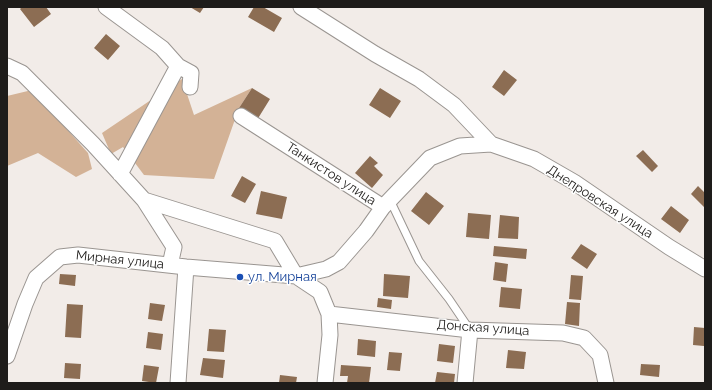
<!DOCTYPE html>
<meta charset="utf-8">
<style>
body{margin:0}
#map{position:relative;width:712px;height:390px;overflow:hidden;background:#f2ece8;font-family:Raleway,sans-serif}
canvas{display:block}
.frame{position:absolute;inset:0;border:8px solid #1e1c1a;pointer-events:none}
</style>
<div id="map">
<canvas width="712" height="390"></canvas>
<div class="frame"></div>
</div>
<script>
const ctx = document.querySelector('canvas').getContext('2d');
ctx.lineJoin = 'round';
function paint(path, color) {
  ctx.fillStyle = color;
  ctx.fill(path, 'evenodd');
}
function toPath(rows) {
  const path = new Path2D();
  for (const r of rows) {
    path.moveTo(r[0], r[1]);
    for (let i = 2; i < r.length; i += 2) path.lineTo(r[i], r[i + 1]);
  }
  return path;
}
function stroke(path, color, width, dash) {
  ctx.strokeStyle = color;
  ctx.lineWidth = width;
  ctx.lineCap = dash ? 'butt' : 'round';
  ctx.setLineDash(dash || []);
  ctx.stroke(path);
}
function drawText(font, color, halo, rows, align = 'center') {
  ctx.font = font + ' Raleway,sans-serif';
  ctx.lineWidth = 3;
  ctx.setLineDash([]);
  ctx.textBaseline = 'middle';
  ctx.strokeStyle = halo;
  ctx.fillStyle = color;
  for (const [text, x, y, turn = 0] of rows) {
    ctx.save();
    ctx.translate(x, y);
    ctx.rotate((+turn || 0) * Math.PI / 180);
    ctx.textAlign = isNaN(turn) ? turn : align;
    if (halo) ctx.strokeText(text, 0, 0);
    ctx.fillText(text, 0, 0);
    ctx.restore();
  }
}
const forest = toPath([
 [182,79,194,115,252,88,239,108,214,179,144,175,123,147,111,154,102,133],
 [32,90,88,153,92,169,76,177,38,153,7,166,7,96]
]);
const building = toPath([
 [22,7,46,7,51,14,34,27,20,9],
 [190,7,204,7,200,13],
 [254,7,263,7,282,18,274,32,248,17],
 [106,34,120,46,108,60,94,48],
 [504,70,517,80,504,96,492,87],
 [252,88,270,99,257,120,239,108],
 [380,88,401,101,390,118,369,105],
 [643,150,658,166,652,172,636,156],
 [370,156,378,163,374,166,383,175,372,188,355,173],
 [242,176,256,184,245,203,231,196],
 [698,186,705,193,705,208,691,194],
 [261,191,287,197,282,219,256,214],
 [426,192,444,206,429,225,411,211],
 [671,206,689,220,680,233,661,219],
 [468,213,491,215,489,239,466,237],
 [500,215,519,217,518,239,498,238],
 [581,244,597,254,587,269,571,258],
 [494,246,527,249,526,259,493,256],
 [495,262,508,264,506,282,493,280],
 [60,274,76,275,75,286,59,284],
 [384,274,410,276,408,298,383,296],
 [571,275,583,276,581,300,569,299],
 [501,287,522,289,520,309,499,307],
 [378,298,392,300,391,309,377,307],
 [567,302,580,303,579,326,565,324],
 [150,303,165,305,162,321,148,319],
 [67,304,83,305,81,338,65,337],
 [694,327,705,328,704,346,693,345],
 [209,329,226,330,224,352,207,351],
 [148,332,163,334,161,350,146,348],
 [358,339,376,341,375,357,357,355],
 [439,344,455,346,453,363,437,361],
 [508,350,526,352,524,369,506,368],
 [389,352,402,353,400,371,387,370],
 [203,358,225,360,223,378,200,375],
 [65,363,81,364,80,379,64,378],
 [641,364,660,365,659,377,640,375],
 [144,365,159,367,156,383,142,381],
 [341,365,371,367,369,383,347,383,348,376,340,376],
 [437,372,455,374,454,383,435,383],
 [280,375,297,377,296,383,279,383]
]);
const lane = toPath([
 [390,200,419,261,449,299,470,330]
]);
const street = toPath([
 [106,7,162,48,178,66,191,73,190,87],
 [301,7,375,54,419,79,454,105,491,144],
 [7,66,22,73,93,144,144,200,174,247,170,265],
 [241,116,383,207,366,231,339,262,326,269,296,276,320,292,329,314,330,335,325,383],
 [120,174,178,66],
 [144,200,275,241,296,276],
 [383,207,430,158,460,146,491,144,534,159,574,182,669,247,705,269],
 [329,314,470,330,563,333,584,338,600,355,606,383],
 [7,356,25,304,36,278,60,257,78,255,186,267,296,276],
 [178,383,186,267],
 [465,383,470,330]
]);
const markers = [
 [240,277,4,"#1a4fb4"]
];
const streetNames = [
 ["Танкистов улица",331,174,33],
 ["Днепровская улица",600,202,33],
 ["Мирная улица",120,260,6],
 ["Донская улица",483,328,4]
];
const transitNames = [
 ["ул. Мирная",248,277]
];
paint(forest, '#d3b296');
paint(building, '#8c6d53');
stroke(lane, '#9a9591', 9);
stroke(street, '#9a9591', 17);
stroke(lane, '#fff', 7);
stroke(street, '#fff', 15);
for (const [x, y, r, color] of markers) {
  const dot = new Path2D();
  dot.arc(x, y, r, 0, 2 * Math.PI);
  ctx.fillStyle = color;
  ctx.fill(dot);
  stroke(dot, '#fff', 1.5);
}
drawText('13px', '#1e1c1a', '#fff', streetNames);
drawText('13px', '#164399', '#fff', transitNames, 'left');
</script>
